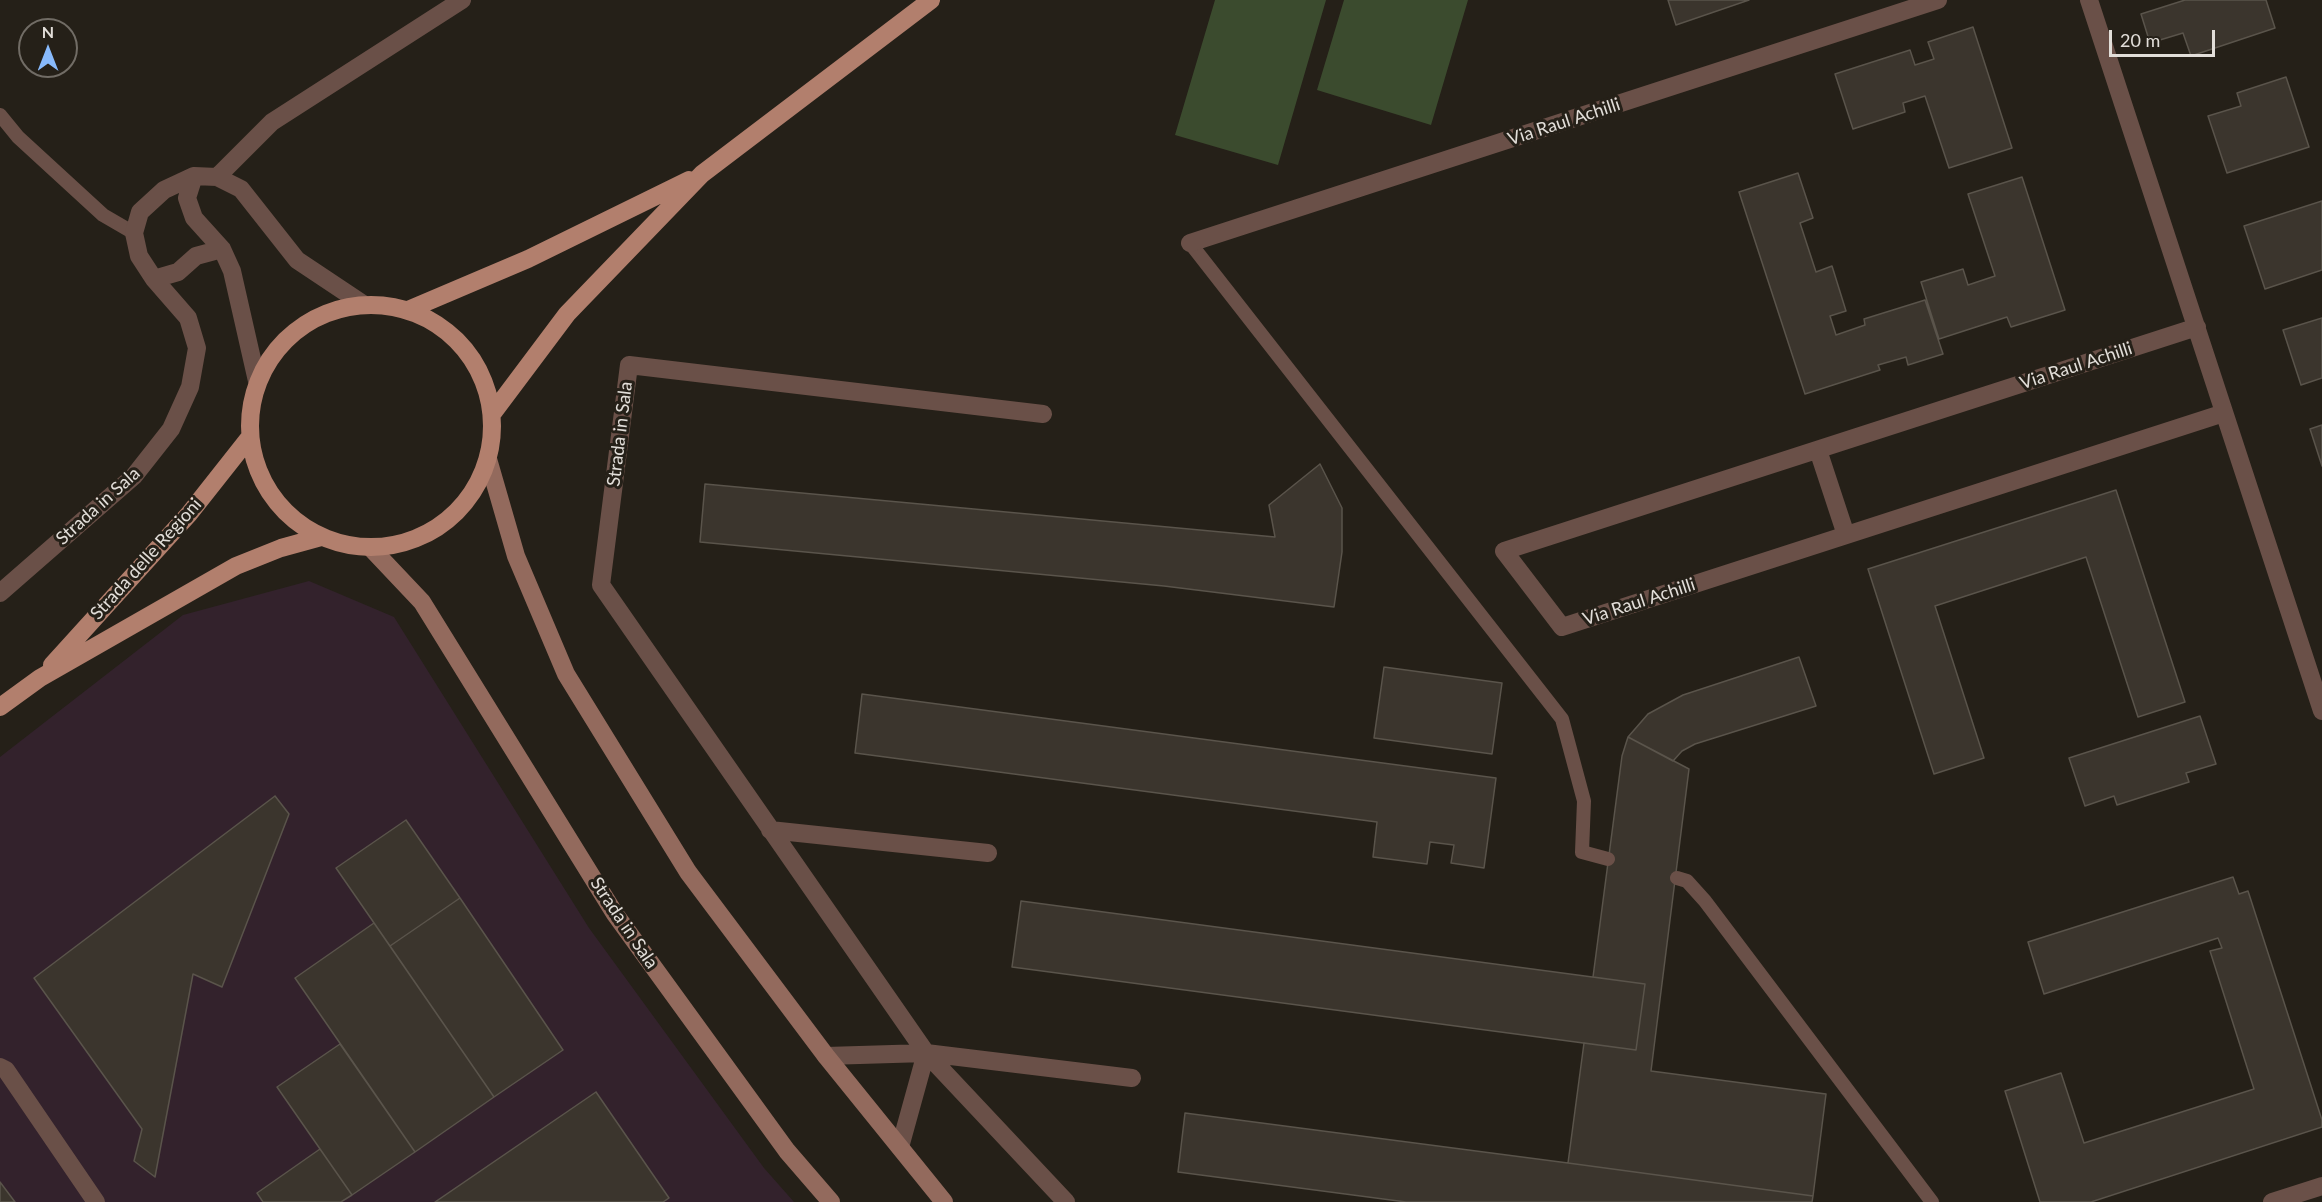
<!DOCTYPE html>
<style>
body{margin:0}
#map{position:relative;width:2322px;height:1202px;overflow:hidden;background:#252018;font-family:Lato,sans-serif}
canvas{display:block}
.north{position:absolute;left:18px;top:18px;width:60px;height:60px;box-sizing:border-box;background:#252018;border:2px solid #716c65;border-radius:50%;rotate:0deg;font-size:16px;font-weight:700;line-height:24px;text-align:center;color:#e2ded9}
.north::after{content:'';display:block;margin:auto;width:21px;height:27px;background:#88bafc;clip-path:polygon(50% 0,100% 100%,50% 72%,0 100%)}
.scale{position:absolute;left:2109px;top:30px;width:106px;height:27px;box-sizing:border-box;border:3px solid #e2ded9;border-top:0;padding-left:8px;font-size:18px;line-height:21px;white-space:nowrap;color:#e2ded9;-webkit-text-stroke:4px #252018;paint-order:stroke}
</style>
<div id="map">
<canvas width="2322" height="1202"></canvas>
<div class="north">N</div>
<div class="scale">20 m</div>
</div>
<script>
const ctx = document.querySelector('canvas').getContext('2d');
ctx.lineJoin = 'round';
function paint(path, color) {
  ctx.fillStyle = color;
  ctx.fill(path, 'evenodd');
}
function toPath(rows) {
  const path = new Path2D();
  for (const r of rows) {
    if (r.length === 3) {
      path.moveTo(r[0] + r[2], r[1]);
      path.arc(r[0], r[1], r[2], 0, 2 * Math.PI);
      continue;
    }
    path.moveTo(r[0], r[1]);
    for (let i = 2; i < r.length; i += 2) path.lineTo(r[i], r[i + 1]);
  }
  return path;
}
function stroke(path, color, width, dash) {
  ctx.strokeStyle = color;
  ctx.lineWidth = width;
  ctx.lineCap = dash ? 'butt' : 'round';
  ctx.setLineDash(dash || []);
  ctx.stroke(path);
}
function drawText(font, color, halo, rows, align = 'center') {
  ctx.font = font + ' Lato,sans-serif';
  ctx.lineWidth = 6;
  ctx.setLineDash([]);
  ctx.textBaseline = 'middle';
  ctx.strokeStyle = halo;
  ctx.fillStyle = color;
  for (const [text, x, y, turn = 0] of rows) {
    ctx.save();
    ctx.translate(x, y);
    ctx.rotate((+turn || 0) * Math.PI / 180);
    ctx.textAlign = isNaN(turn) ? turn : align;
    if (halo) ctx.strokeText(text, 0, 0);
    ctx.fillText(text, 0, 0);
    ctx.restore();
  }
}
const industrial = toPath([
 [309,581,394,617,589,928,764,1168,794,1202,0,1202,0,757,183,615]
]);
const green = toPath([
 [1215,0,1326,0,1278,165,1175,135],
 [1344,0,1468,0,1431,125,1317,90]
]);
const building = toPath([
 [1668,0,1749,0,1676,25,1668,0],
 [2185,0,2266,0,2275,28,2191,56,2183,33,2150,43,2141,14,2185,0],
 [1973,27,2012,148,1949,168,1925,96,1903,103,1905,112,1853,129,1835,74,1910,50,1915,65,1934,59,1928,42,1973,27],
 [2286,77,2309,147,2227,173,2208,116,2241,106,2237,93,2286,77],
 [1798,173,1813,218,1800,223,1816,272,1832,266,1846,311,1830,316,1836,335,1865,325,1864,319,1925,300,1943,354,1908,365,1906,357,1878,365,1880,370,1805,394,1739,192,1798,173],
 [2022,177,2065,310,2011,327,2007,317,1939,339,1921,282,1963,269,1968,285,1995,276,1968,194,2022,177],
 [2322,201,2322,270,2265,289,2244,226,2322,201],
 [2322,318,2322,378,2301,385,2283,330,2322,318],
 [2322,425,2322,466,2310,429,2322,425],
 [1320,464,1342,508,1342,552,1334,607,1164,586,700,542,705,484,1275,537,1269,505,1320,464],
 [2116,490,2185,702,2138,717,2086,557,1935,606,1984,758,1934,774,1868,569,2116,490],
 [1799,657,1816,706,1695,744,1682,751,1673,761,1628,737,1648,714,1683,695,1799,657],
 [1384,667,1502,683,1492,754,1374,738,1384,667],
 [862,694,1496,778,1484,868,1451,863,1454,845,1430,842,1427,864,1373,857,1377,822,855,753,862,694],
 [2200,716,2216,764,2186,773,2189,782,2117,805,2114,796,2085,806,2069,758,2200,716],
 [1628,737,1689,769,1651,1071,1826,1094,1813,1196,1568,1163,1584,1043,1636,1050,1645,984,1593,977,1622,756,1628,737],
 [275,796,289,814,222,987,193,974,155,1177,134,1161,142,1129,34,978,275,796],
 [406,820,460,898,390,946,336,868,406,820],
 [2233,877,2239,894,2248,891,2322,1120,2322,1127,2091,1202,2040,1202,2005,1091,2061,1073,2084,1143,2254,1089,2210,951,2222,948,2218,938,2044,994,2028,942,2233,877],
 [460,898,563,1050,494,1097,390,946,460,898],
 [1021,901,1645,984,1636,1050,1012,967,1021,901],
 [374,923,494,1097,415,1152,295,978,374,923],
 [340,1044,415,1152,352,1195,277,1087,340,1044],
 [596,1092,669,1198,663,1202,435,1202,596,1092],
 [1185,1113,1568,1163,1813,1196,1812,1202,1406,1202,1178,1172,1185,1113],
 [320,1149,352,1195,341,1202,263,1202,257,1193,320,1149],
 [0,1182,15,1202,0,1202,0,1182]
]);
const lane = toPath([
 [0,115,18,137,103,215,134,233],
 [1190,243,1562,719,1584,801,1582,852,1608,859],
 [1677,878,1687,881,1705,901,1932,1202]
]);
const street = toPath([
 [2089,0,2322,711],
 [194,176,187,198,194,218,222,249,232,271,257,381],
 [217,177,272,122,462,0],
 [1190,243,1938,0],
 [154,279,178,272,196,256,222,249],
 [2197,327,1504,551,1562,627,2224,413],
 [1043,414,629,365,601,585,926,1053,1066,1202],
 [1818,450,1846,535],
 [0,593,134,476,171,429,190,387,197,348,188,318,154,279,139,256,134,233,140,212,164,190,194,176,217,177,241,189,297,260,363,304],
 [770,830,988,853],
 [826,1056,926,1053,1132,1078],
 [0,1067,6,1070,96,1202],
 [900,1147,926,1053],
 [2272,1202,2322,1186]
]);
const secondary = toPath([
 [488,459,516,556,566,674,688,872,826,1056,944,1202],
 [370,547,422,602,615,914,787,1151,831,1202]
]);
const primary = toPath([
 [371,426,121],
 [408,310,528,259,689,180],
 [492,414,567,314,702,174,931,0],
 [52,665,189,514,249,438],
 [0,707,40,678,236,566,281,548,321,537]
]);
const streetNames = [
 ["Via Raul Achilli",1564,122,-18],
 ["Via Raul Achilli",2076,366,-18],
 ["Strada in Sala",620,434,-83],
 ["Strada in Sala",98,506,-42],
 ["Strada delle Regioni",146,559,-48],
 ["Via Raul Achilli",1639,602,-18],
 ["Strada in Sala",624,923,56]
];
paint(industrial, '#33222c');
paint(green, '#3b4b2e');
paint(building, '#3b352d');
stroke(building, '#5a544b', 1.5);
stroke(lane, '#6a5048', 14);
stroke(street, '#6a5048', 18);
stroke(secondary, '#936a5d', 18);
stroke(primary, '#b27f6d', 18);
drawText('18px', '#e2ded9', '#252018', streetNames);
</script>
